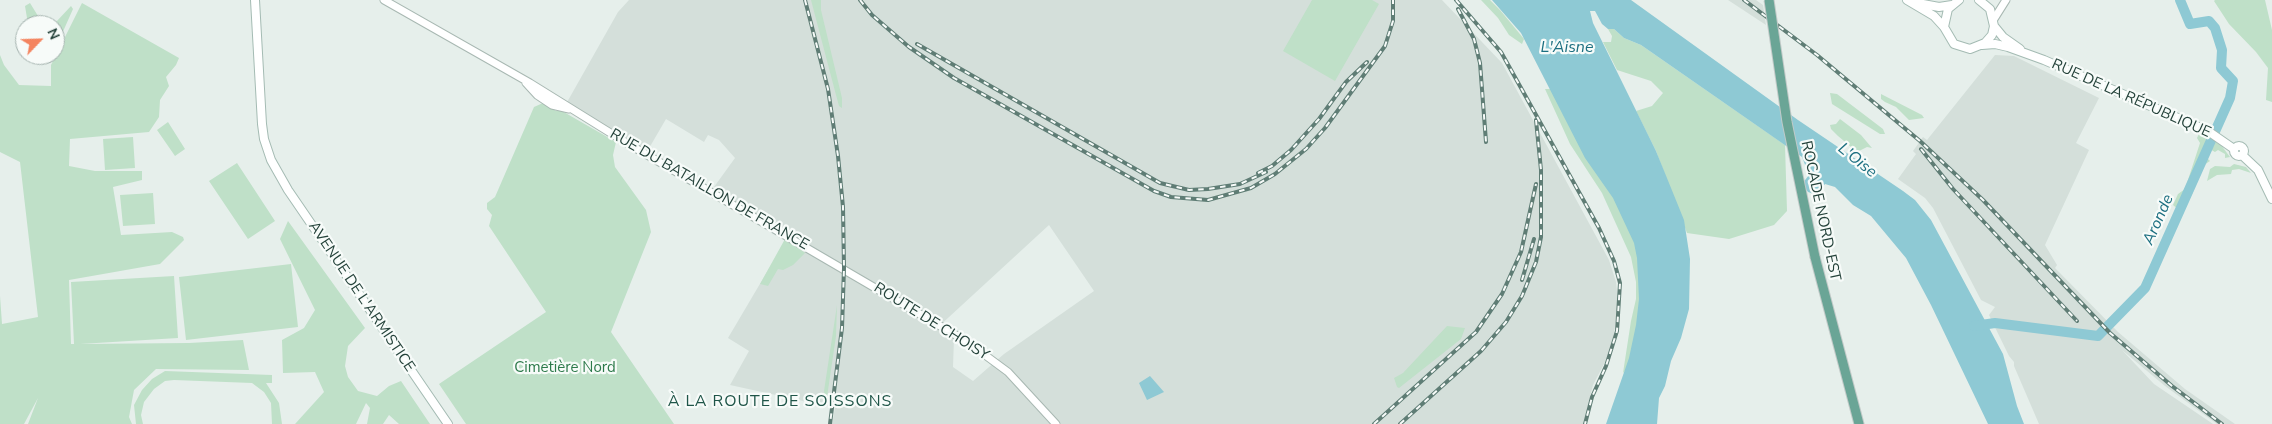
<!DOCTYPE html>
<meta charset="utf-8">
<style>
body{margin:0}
#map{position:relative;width:2272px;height:424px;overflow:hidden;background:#e6efeb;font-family:"Nunito Sans",sans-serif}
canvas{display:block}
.north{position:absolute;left:15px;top:15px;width:50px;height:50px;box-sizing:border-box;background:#f7fbf9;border:1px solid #a3b1ad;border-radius:50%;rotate:66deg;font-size:14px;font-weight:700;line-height:20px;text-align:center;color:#24423a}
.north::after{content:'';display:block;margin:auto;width:18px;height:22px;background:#f4845f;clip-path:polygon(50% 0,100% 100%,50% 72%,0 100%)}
</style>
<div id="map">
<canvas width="2272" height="424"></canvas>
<div class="north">N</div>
</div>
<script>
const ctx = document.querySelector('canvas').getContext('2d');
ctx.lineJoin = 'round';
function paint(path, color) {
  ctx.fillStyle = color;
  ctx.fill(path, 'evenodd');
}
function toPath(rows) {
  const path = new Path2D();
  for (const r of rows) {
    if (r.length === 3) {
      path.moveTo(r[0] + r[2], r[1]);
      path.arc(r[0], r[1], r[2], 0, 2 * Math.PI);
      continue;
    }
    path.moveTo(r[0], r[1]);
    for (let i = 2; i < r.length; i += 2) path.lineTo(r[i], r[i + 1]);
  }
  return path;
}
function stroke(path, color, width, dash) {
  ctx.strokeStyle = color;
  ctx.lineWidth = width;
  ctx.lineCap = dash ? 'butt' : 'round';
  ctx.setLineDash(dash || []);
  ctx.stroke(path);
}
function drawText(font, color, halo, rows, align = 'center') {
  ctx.font = font + ' "Nunito Sans",sans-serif';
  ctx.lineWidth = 4.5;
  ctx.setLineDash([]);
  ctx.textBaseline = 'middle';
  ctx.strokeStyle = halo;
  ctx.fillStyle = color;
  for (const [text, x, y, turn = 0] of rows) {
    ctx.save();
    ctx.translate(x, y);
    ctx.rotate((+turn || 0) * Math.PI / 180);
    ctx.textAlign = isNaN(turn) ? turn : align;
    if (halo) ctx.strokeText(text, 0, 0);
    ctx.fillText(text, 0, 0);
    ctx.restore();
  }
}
const built = toPath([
 [629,0,1442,0,1502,63,1609,260,1616,282,1618,301,1614,334,1605,362,1593,385,1583,424,832,424,835,408,730,385,749,351,728,338,787,238,714,187,735,158,719,140,708,135,704,142,666,119,648,150,566,104,618,12],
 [1049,225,1094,291,1004,354,973,381,953,367,954,338,936,329],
 [1728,0,1756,0,1763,5,1766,25],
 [1995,55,2014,56,2099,98,2076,143,2089,150,2045,245,2057,265,2055,268,2118,332,2185,389,2235,424,2217,424,2165,386,2122,350,2154,384,2213,424,2039,424,2014,366,2014,362,2009,356,1989,315,1995,307,1981,300,1933,208,1925,198,1898,179,1916,154,1913,151,1923,137,1927,140]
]);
const green = toPath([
 [811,0,821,0,821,10,842,98,842,108,839,106,836,95],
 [1312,0,1372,0,1379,4,1335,81,1283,51],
 [1481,0,1490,0,1500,10,1524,39,1522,44,1509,35,1498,18],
 [2215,0,2265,0,2272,30,2272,102,2266,100,2268,68,2256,52,2229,24,2214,1],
 [30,3,38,16,51,18,56,22,71,6,73,9,61,36,55,38,55,25,28,24,25,6],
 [82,3,179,58,176,65,166,77,169,86,160,100,159,117,149,132,70,139,69,166,95,171,142,171,142,180,113,187,121,235,172,232,183,237,184,240,160,264,69,280,71,344,74,344,71,282,174,276,178,338,80,344,189,343,243,340,249,370,156,369,134,390,129,417,132,424,28,424,38,398,24,424,0,424,0,296,2,324,38,317,20,162,0,152,0,55,4,65,19,85,51,86,51,65],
 [1608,29,1614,29,1624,38,1641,45,1785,145,1787,211,1774,225,1729,239,1687,233,1656,151,1636,111,1652,106,1663,93,1651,81,1617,70,1603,42,1611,42,1612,36],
 [1545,89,1552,89,1619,204,1637,242,1640,279,1639,329,1627,369,1623,373,1631,321,1636,299,1636,282,1631,257,1602,193,1570,144],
 [1830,93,1837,94,1883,129,1885,134,1880,134,1832,104],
 [1881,94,1922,115,1924,118,1909,120,1896,107,1885,102,1881,99],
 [543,103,556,111,562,111,616,142,613,155,615,167,646,210,651,232,611,332,674,424,466,424,439,384,546,312,489,226,492,215,487,209,487,203,495,197,534,107],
 [1840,119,1861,135,1872,148,1867,147,1857,152,1838,136,1831,129,1830,125,1836,124],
 [168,122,185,149,175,156,157,130],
 [2199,134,2221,145,2230,157,2225,158,2225,154,2218,150,2215,152,2206,147,2204,148,2204,155,2210,161,2204,165,2198,162,2195,170,2193,192,2185,209,2180,211,2173,205,2178,194,2185,189,2200,143,2197,138],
 [133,137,135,168,105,170,103,139],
 [237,163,275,221,248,239,209,181],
 [2234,164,2246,167,2251,173,2239,169,2232,170,2231,174,2217,175,2207,181,2210,169,2215,166,2230,167],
 [153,193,155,224,123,226,120,195],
 [288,221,365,328,348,346,345,366,348,377,358,391,377,396,389,386,401,381,430,424,399,424,389,415,383,424,367,424,370,408,366,403,356,424,295,424,324,392,315,372,283,373,282,340,304,328,315,310,280,239],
 [785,239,799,246,805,253,793,265,783,270,778,269,768,286,760,284],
 [291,264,298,327,186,340,179,277],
 [837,305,836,336,827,397,825,399,824,391],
 [1447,326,1465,328,1461,339,1399,388,1397,387,1394,378,1403,373],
 [165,371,272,375,272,383,266,383,279,403,282,424,272,424,271,403,264,392,252,383,174,380,165,381,154,389,144,402,141,415,143,424,136,424,134,405,142,390,152,379]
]);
const water = toPath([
 [1492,0,1631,0,1798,120,1903,191,1915,200,1931,220,2003,354,2017,406,2024,424,1988,424,1931,305,1906,258,1871,216,1853,205,1835,187,1825,184,1819,192,1814,194,1808,192,1802,184,1809,175,1802,157,1641,45,1624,38,1614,29,1608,29,1602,24,1595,11,1590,11,1593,23,1656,151,1684,220,1690,259,1689,309,1681,338,1671,361,1665,386,1659,398,1657,424,1606,424,1629,358,1636,325,1639,299,1637,258,1634,243,1613,198,1585,158,1521,33],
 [1150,376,1164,392,1147,400,1139,383]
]);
const river = toPath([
 [1974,326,1995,323,2098,336,2145,288,2230,98,2233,81,2221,68,2222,50,2215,28,2209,21,2190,24,2180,0]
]);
const tertiary = toPath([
 [384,0,530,83,625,142,966,341,1008,372,1056,424],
 [1994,19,2006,0],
 [526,83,537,95,552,105,569,109]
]);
const secondary = toPath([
 [255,0,262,124,264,139,271,160,288,190,448,424],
 [1907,0,1934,16,1944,27],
 [1959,0,1948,9,1944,27,1954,44,1970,49,1985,43,1992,35,1994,26,1990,9,1979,0],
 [1918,3,1939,7,1952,5],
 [1994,26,2003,37,2020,49],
 [1982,45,1995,44,2008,47,2044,60,2208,131,2234,149],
 [2239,151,5],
 [2242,155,2258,170,2272,199]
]);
const primary = toPath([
 [1815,257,1859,424]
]);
const rail = toPath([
 [805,0,828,89,838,156,843,207,844,268,842,328,830,424],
 [860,0,872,15,909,47,954,78,1154,191,1171,197,1208,200,1251,188,1275,174,1306,149,1325,128,1385,46,1393,21,1393,0],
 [1456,0,1501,52,1599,228,1614,261,1620,283,1617,331,1606,366,1592,397,1585,424],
 [1744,0,1817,55,1920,141,1983,200,2110,333,2172,386,2222,424],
 [1458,9,1474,39,1480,63,1486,142],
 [917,44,1160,183,1189,190,1208,189,1240,184,1266,172],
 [1921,149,1953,189,2077,321],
 [1258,173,1272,166,1291,150,1319,119,1346,82,1367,62],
 [1522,280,1534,239],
 [1374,424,1476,332,1502,294,1521,252,1536,184],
 [1400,424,1481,351,1506,322,1522,296,1536,262,1541,237,1541,170,1536,120]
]);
const primaryBridge = toPath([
 [1769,0,1787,122,1815,257]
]);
const streetNames = [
 ["RUE DE LA RÉPUBLIQUE",2131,99,24],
 ["RUE DU BATAILLON DE FRANCE",709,190,30],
 ["ROCADE NORD-EST",1820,211,78],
 ["AVENUE DE L'ARMISTICE",361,297,56],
 ["ROUTE DE CHOISY",931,322,32]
];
const parkNames = [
 ["Cimetière Nord",565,368]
];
const waterNames = [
 ["L'Aisne",1567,48],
 ["L'Oise",1857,161,39],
 ["Aronde",2159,220,-66]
];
const neighbourhoodNames = [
 ["À LA ROUTE DE SOISSONS",780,402]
];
paint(built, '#d4dfda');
paint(green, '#bfe0c8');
paint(water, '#8ec9d4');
stroke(river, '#8ec9d4', 10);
stroke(tertiary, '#a8b8b2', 9);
stroke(secondary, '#a4bbb3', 10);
stroke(primary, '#c2cac8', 11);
stroke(tertiary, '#fff', 7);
stroke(secondary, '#fff', 8);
stroke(primary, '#6aa596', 9);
stroke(rail, '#5f7d75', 4);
stroke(rail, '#f7fbf9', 2, [5.5]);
stroke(primaryBridge, '#c2cac8', 11, []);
stroke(primaryBridge, '#6aa596', 9);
drawText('15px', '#24423a', '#f7fbf9', streetNames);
drawText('15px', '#2d7a4b', '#f7fbf9', parkNames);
drawText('italic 16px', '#1c6f80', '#f7fbf9', waterNames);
ctx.letterSpacing = '1px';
drawText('16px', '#1f5548', '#f7fbf9', neighbourhoodNames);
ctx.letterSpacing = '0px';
</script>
